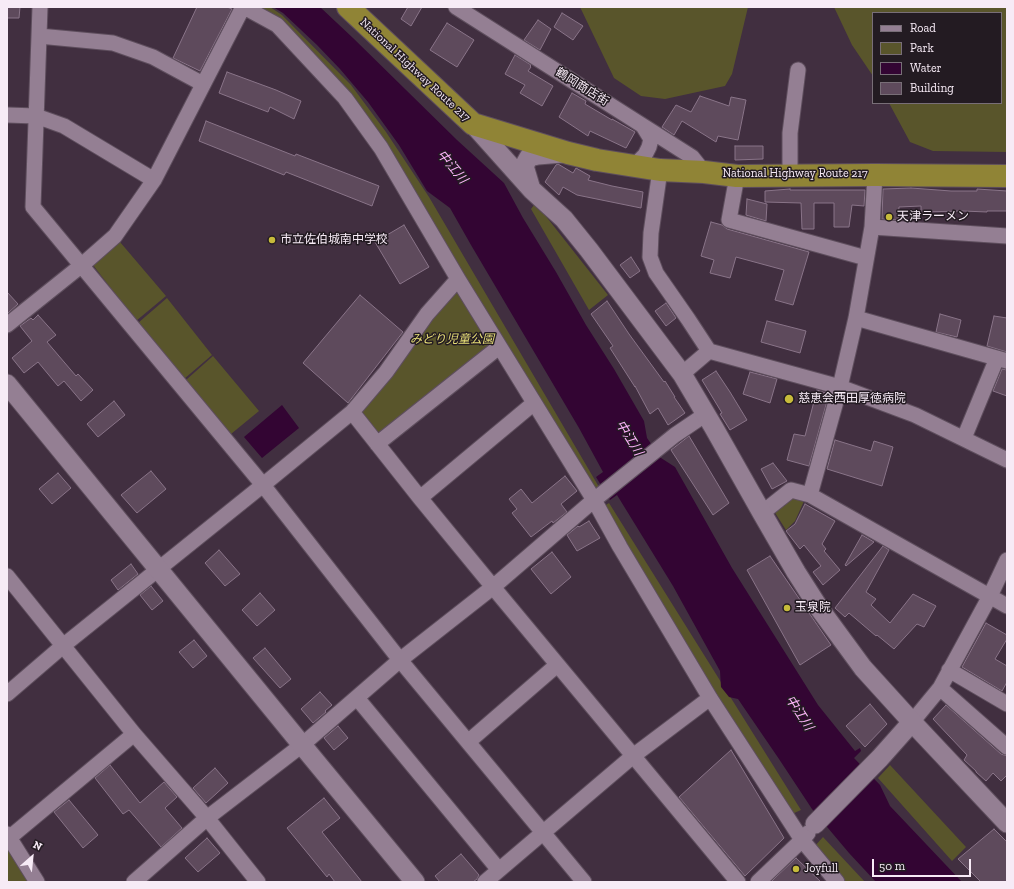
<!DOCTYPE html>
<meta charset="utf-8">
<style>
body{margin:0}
#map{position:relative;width:1014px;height:889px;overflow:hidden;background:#412f40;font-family:"Zilla Slab",serif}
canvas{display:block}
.frame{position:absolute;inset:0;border:8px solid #f7ebf6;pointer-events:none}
.legend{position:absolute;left:872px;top:12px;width:130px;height:92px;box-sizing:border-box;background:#231b22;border:1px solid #786e77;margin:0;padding:5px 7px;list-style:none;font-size:12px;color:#f7ebf6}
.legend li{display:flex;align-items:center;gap:8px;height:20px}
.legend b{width:20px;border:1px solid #786e77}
.north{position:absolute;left:12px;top:837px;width:40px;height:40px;-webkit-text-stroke:3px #231b22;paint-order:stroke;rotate:27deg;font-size:11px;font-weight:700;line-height:16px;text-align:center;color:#f7ebf6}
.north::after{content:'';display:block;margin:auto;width:14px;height:18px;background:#f7ebf6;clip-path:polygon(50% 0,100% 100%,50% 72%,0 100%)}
.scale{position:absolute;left:872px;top:859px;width:99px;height:18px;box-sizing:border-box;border:2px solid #f7ebf6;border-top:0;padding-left:5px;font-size:12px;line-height:14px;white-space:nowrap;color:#f7ebf6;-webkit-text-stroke:3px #231b22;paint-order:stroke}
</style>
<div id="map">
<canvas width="1014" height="889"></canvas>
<div class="frame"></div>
<ul class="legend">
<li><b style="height:5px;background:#947f93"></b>Road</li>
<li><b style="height:11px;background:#59552b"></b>Park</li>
<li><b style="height:11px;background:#330533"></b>Water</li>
<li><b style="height:11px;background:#5e4a5c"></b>Building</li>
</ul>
<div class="north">N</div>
<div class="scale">50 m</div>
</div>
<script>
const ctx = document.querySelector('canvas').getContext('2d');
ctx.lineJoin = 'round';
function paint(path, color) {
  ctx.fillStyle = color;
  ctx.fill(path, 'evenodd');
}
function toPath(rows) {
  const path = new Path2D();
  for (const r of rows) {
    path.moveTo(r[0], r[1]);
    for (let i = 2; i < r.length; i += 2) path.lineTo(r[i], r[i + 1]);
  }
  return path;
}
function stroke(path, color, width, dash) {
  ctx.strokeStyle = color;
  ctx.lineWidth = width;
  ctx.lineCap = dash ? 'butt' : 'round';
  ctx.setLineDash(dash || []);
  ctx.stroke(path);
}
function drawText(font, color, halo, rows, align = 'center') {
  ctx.font = font + ' "Zilla Slab","Noto Sans JP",serif';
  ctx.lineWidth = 3;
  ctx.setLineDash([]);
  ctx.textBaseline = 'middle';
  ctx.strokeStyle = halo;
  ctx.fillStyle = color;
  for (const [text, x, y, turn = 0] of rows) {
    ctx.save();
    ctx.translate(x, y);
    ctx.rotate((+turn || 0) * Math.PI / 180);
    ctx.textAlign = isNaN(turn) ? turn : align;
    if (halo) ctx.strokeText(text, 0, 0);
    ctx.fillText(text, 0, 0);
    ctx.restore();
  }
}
const green = toPath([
 [259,7,270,7,282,15,351,85,386,132,429,197,599,487,590,493,385,148],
 [580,7,748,7,732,74,725,86,665,99,641,96,614,78],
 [834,7,1007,7,1007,152,933,151,910,142,889,103,1001,103,1001,13,873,13,873,76,852,45],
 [534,205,541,210,608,295,589,310,531,209],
 [120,242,166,296,136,321,93,265],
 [457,285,494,347,377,441,355,413],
 [167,298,212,355,184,379,138,323],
 [213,356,259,411,231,434,186,380],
 [794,496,804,501,795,521,786,530,772,508],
 [609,503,801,810,792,814,781,801,601,508],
 [890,765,966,847,952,861,878,778],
 [823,837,865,882,846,882,814,847],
 [7,847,29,882,7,882]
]);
const water = toPath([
 [273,7,320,7,353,38,457,140,504,183,523,218,556,272,586,325,614,369,644,421,647,438,661,458,675,467,732,568,818,705,855,751,860,748,861,751,854,758,880,785,890,806,962,882,876,882,849,853,812,809,779,759,738,699,729,697,721,687,720,671,673,586,617,495,610,500,596,477,603,472,579,428,471,245,450,208,427,191,399,145,368,102,340,69,317,45,283,13],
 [282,405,299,428,262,458,244,437]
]);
const building = toPath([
 [7,7,20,7,19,18,7,18,7,7],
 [197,7,227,7,232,9,200,71,173,58,197,7],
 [408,7,422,7,411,26,401,19,408,7],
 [562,13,583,26,573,40,554,27,562,13],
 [538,20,551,29,540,50,524,40,538,20],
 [447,23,474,40,457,67,430,50,447,23],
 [515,55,531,65,530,66,531,67,528,71,553,86,542,106,520,93,525,85,505,74,515,55],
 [227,72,276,90,301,101,294,119,270,107,268,112,219,93,227,72],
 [572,93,586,101,585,104,612,120,612,119,635,132,626,148,590,131,588,136,559,117,572,93],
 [700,96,729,106,731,97,746,100,738,140,718,136,716,142,682,121,674,135,662,127,676,105,691,112,700,96],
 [206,121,295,156,296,154,379,186,372,206,286,172,284,175,199,141,206,121],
 [735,146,763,146,763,159,735,160,735,146],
 [558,164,573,173,576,168,590,176,588,180,612,186,643,192,641,208,577,195,563,187,559,195,545,182,556,165,558,164],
 [911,188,951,191,977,191,977,189,1007,191,1007,211,987,211,987,212,963,211,921,212,921,206,899,207,898,220,882,219,883,189,911,188],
 [790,189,790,190,865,190,864,206,852,205,849,227,834,227,834,203,814,203,814,229,802,229,801,203,765,202,765,191,790,189],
 [747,199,767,204,766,221,746,215,747,199],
 [711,222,722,225,727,229,809,252,793,305,775,300,784,270,736,257,730,278,710,273,714,260,701,256,711,222],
 [404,225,429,267,400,284,375,242,404,225],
 [631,257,640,271,630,278,620,265,631,257],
 [7,292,18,304,8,313,7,312,7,292],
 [360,295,403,332,348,403,303,363,360,295],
 [607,301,629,334,664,382,665,381,675,397,674,397,685,413,668,425,658,408,650,414,635,386,635,387,610,348,613,346,591,314,607,301],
 [666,303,676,318,666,326,655,311,666,303],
 [940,314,961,320,957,337,936,332,940,314],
 [38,315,56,335,47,342,76,376,78,374,93,390,81,401,64,381,58,386,38,362,24,373,12,358,32,341,20,326,31,318,33,320,38,315],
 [994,316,1007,318,1007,352,987,346,994,316],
 [767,321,806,331,800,353,761,342,767,321],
 [1002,369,1007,370,1007,396,993,391,1002,369],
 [716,371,730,392,747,420,730,430,720,414,722,413,702,380,716,371],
 [750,372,777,379,770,403,743,394,750,372],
 [817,390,829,394,809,466,787,460,794,434,805,436,817,390],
 [114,401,125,415,98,437,87,424,114,401],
 [689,436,729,503,713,515,671,450,689,436],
 [835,440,871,451,874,441,893,447,882,486,827,469,835,440],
 [773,463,787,481,772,489,761,469,773,463],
 [151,471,166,489,137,513,121,495,151,471],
 [58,473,71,488,52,504,39,489,58,473],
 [565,476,577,491,561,504,567,512,553,523,552,521,531,537,512,513,517,509,509,499,521,489,532,503,565,476],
 [805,504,835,521,822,544,826,549,824,551,840,570,823,585,813,572,821,566,804,545,800,549,786,531,795,524,805,504],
 [589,521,600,538,577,551,567,535,578,526,579,527,589,521],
 [862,535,874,542,846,566,845,565,862,535],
 [883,546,889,550,866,592,876,599,871,605,890,623,913,594,936,606,924,627,917,624,894,649,877,635,876,636,849,613,845,617,835,608,883,546],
 [219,550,240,574,225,586,205,563,219,550],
 [552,552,571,577,551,594,531,569,552,552],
 [770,556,831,645,800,665,747,570,770,556],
 [131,564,138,574,118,590,111,580,131,564],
 [151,586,163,601,152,610,140,595,151,586],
 [260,593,275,610,257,626,242,610,260,593],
 [986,623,1007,635,1007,639,995,659,1007,666,1007,682,1002,691,962,667,986,623],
 [194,640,207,656,193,668,179,652,194,640],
 [265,648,291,679,280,688,253,658,265,648],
 [320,692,332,705,325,711,326,712,313,723,301,709,320,692],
 [870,704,887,724,865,747,846,726,870,704],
 [946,705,1001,754,1007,756,1007,775,1001,781,993,773,986,781,976,772,976,771,964,760,967,755,933,719,946,705],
 [338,726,348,738,334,750,324,738,338,726],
 [731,750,784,838,745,876,679,797,731,750],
 [110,765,140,803,164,782,177,797,165,808,182,828,161,847,129,810,123,814,95,778,110,765],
 [215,768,228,783,206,803,193,788,215,768],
 [324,798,340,818,322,832,362,882,335,882,329,874,327,877,287,828,324,798],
 [69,800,98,835,83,848,54,812,69,800],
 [994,829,1007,842,1007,882,981,882,958,859,994,829],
 [207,838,220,853,198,872,185,858,207,838],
 [461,854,479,875,477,879,473,882,440,882,435,876,461,854],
 [796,858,821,882,771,882,777,876,796,858]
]);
const minor = toPath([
 [40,7,33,207,263,485,400,660,584,882],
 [244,7,277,25,345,98,381,148,458,279,594,500,620,547,710,698,802,840,837,882],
 [456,7,692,157,704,172],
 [39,36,113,43,153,57,203,84],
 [7,115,36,116,64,126,154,180],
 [627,164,637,163,645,155,649,147,651,139,643,126],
 [660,170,651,233,650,257,656,273,688,319,709,351],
 [790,175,790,133,798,70],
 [737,176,729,220,866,258],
 [872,227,1007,236],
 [856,318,1007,361],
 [7,325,82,265,115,236,154,180,243,7],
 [682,374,709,351,840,387,915,415,1007,460],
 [352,412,420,498,493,587,738,882],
 [964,438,997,358],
 [377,444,499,347],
 [810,495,840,387,856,318,872,227,875,175],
 [420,498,534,403],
 [762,513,791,490,810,495,1007,606],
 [7,576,134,734,207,818,258,882],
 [949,670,1007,704],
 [940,688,1007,747],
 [7,694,64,645,263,485,352,412,386,372,427,314,458,279],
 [357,698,499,870],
 [912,722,940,688,990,596,1007,560],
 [468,742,557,665],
 [7,834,37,882],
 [9,838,134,734],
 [134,882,207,818,302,745,400,660,493,587,594,500,675,435,706,414],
 [485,882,633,756,710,698],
 [758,882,802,840,808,833]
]);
const tertiary = toPath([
 [473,124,532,190,564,219,589,250,682,374,714,428,762,513,796,572,819,608,863,668,912,722,1007,823],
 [530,186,524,166,529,157,538,155,562,153],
 [7,384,302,745,415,882],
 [815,824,880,758,912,722]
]);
const trunk = toPath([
 [348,7,473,124,568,153,597,160,660,170,704,172,737,176,875,175,1007,176]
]);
const markers = [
 [889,217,4,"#c7bb3b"],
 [272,240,4,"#c7bb3b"],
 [789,399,5,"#c7bb3b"],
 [787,608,4,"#c7bb3b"],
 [796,869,4,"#c7bb3b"]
];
const streetNames = [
 ["National Highway Route 217",415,70,43],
 ["鶴岡商店街",582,87,32],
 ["National Highway Route 217",795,174]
];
const poiNames = [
 ["天津ラーメン",897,217],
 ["市立佐伯城南中学校",280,240],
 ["慈恵会西田厚徳病院",798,399],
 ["玉泉院",795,608],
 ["Joyfull",804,869]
];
const parkNames = [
 ["みどり児童公園",452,340]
];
const waterNames = [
 ["中江川",452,167,50],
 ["中江川",629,438,58],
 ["中江川",799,713,57]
];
paint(green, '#59552b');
paint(water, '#330533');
paint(building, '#5e4a5c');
stroke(building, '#897488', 1);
stroke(minor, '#5e4e5d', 17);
stroke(tertiary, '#5e4e5d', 21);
stroke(trunk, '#5e4e5d', 24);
stroke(minor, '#947f93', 15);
stroke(tertiary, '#947f93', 19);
stroke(trunk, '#908436', 22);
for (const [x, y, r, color] of markers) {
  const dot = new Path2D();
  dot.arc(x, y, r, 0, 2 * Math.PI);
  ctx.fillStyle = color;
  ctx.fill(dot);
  stroke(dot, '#231b22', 1.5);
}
drawText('12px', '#f7ebf6', '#231b22', streetNames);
drawText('12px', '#f7ebf6', '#231b22', poiNames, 'left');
drawText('italic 12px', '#e8df77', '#231b22', parkNames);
drawText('italic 13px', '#fdb2fa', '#231b22', waterNames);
</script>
